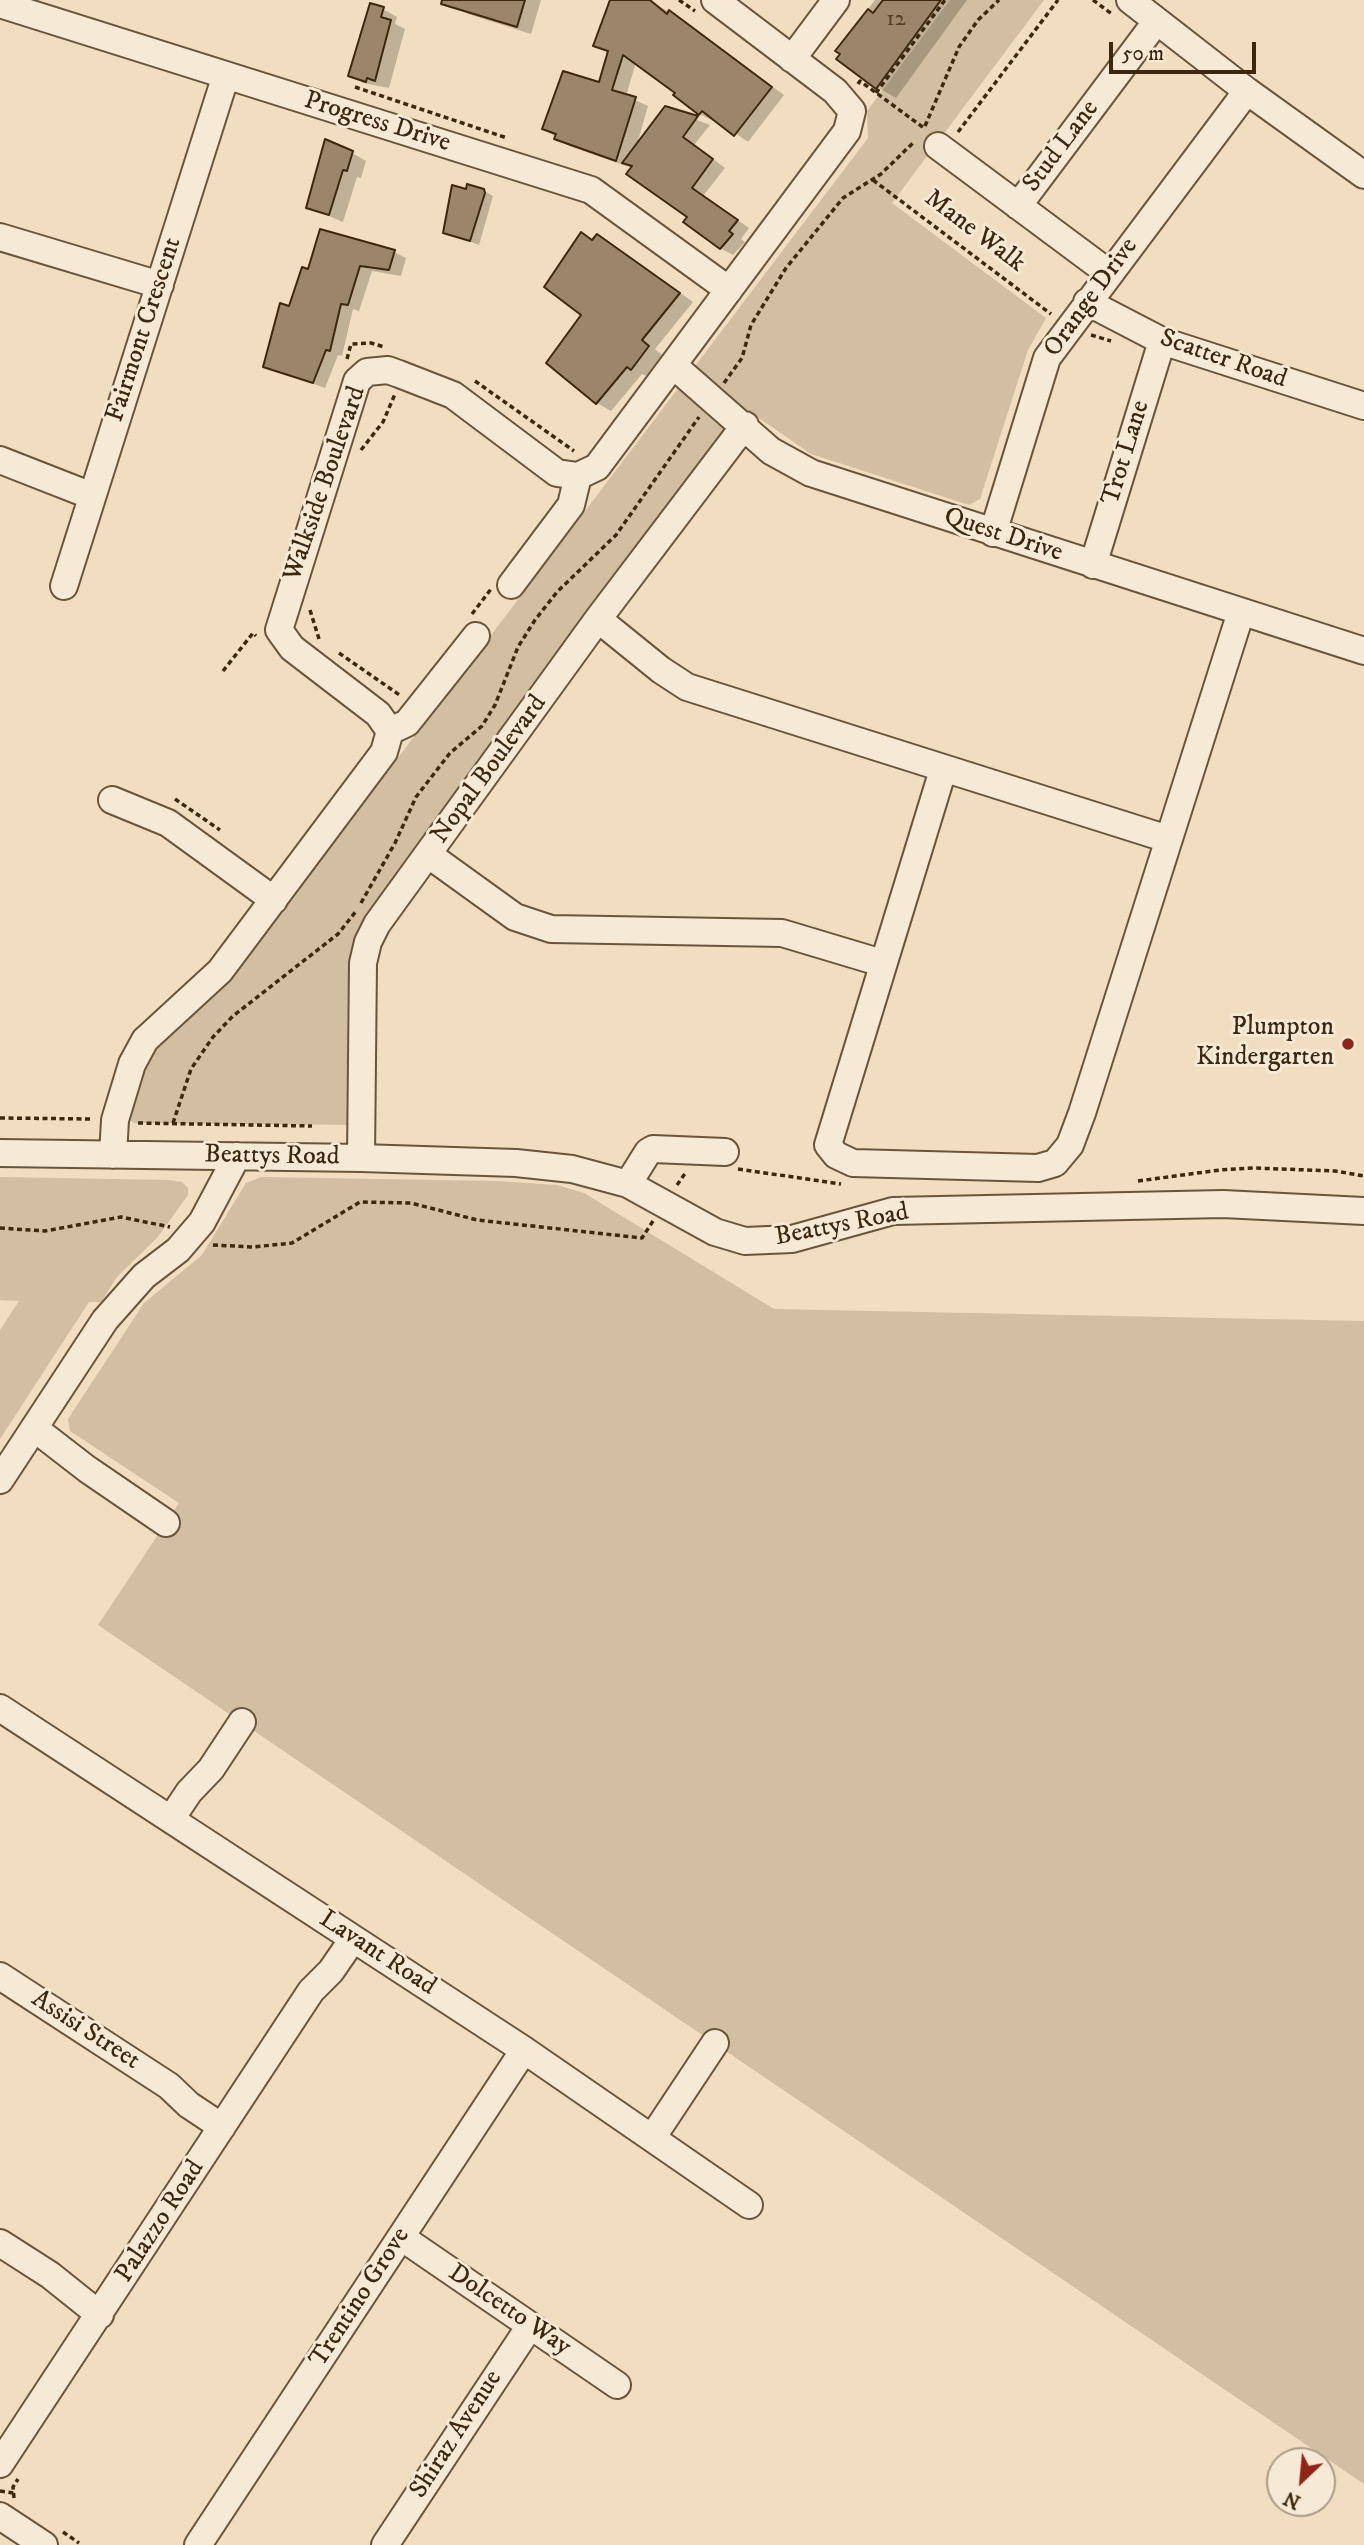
<!DOCTYPE html>
<style>
body{margin:0}
#map{position:relative;width:1364px;height:2545px;overflow:hidden;background:#f1ddbf;font-family:"IM FELL DW Pica",serif}
canvas{display:block}
.north{position:absolute;left:1266px;top:2447px;width:70px;height:70px;box-sizing:border-box;background:#f6e9d5;border:2px solid #ac9c86;border-radius:50%;rotate:206deg;font-size:19px;font-weight:700;line-height:28px;text-align:center;color:#3d280f}
.north::after{content:'';display:block;margin:auto;width:24px;height:32px;background:#8f2418;clip-path:polygon(50% 0,100% 100%,50% 72%,0 100%)}
.scale{position:absolute;left:1109px;top:42px;width:147px;height:32px;box-sizing:border-box;border:4px solid #3d280f;border-top:0;padding-left:9px;font-size:21px;line-height:24px;white-space:nowrap;color:#3d280f;-webkit-text-stroke:5px #f6e9d5;paint-order:stroke}
</style>
<div id="map">
<canvas width="1364" height="2545"></canvas>
<div class="north">N</div>
<div class="scale">50 m</div>
</div>
<script>
const ctx = document.querySelector('canvas').getContext('2d');
ctx.lineJoin = 'round';
function paint(path, color) {
  ctx.fillStyle = color;
  ctx.fill(path, 'evenodd');
}
function toPath(rows) {
  const path = new Path2D();
  for (const r of rows) {
    path.moveTo(r[0], r[1]);
    for (let i = 2; i < r.length; i += 2) path.lineTo(r[i], r[i + 1]);
  }
  return path;
}
function stroke(path, color, width, dash) {
  ctx.strokeStyle = color;
  ctx.lineWidth = width;
  ctx.lineCap = dash ? 'butt' : 'round';
  ctx.setLineDash(dash || []);
  ctx.stroke(path);
}
function drawText(font, color, halo, rows, align = 'center') {
  ctx.font = font + ' "IM FELL DW Pica",serif';
  ctx.lineWidth = 6;
  ctx.setLineDash([]);
  ctx.textBaseline = 'middle';
  ctx.strokeStyle = halo;
  ctx.fillStyle = color;
  for (const [text, x, y, turn = 0] of rows) {
    ctx.save();
    ctx.translate(x, y);
    ctx.rotate((+turn || 0) * Math.PI / 180);
    ctx.textAlign = isNaN(turn) ? turn : align;
    if (halo) ctx.strokeText(text, 0, 0);
    ctx.fillText(text, 0, 0);
    ctx.restore();
  }
}
const green = toPath([
 [950,0,1044,0,892,203,1046,318,1028,350,980,499,969,505,811,454,753,414,377,924,362,1125,134,1123,128,1118,140,1078,154,1047,234,974,868,138,867,111],
 [0,1177,168,1180,182,1182,188,1188,188,1195,157,1238,117,1277,101,1302,89,1302,0,1439,0,1330,19,1301,0,1300],
 [261,1177,498,1181,557,1185,584,1193,774,1309,1364,1321,1364,2484,98,1625,179,1503,70,1431,68,1419,144,1303,202,1255,246,1183]
]);
const shadow = toPath([
 [456,0,541,0,531,34,468,14,454,6],
 [609,0,648,0,683,20,784,95,748,142,715,119,713,121,700,114,636,62,626,96,648,106,636,148,666,108,710,125,694,145,725,168,703,196,749,228,741,239,745,242,733,255,720,248,690,216,632,168,569,146,544,129,600,84,609,53,595,45],
 [875,0,967,0,896,98,877,87,837,50],
 [383,9,397,17,395,24,405,29,389,88,363,83,350,75],
 [352,153,366,161,361,178,357,177,343,222,308,207],
 [467,191,484,191,493,196,479,245,445,232],
 [582,234,594,241,611,244,693,302,655,349,662,355,646,376,642,374,611,411,597,403,583,315],
 [394,252,406,258,401,276,372,271,359,311,353,309,342,356,338,355,325,388,265,366,309,271]
]);
const building = toPath([
 [442,0,525,0,517,27,441,4,442,0],
 [610,0,650,0,667,14,669,10,772,87,734,136,702,111,699,115,673,95,675,93,623,55,612,90,636,97,616,161,554,139,556,134,542,129,563,71,599,82,608,51,593,46,610,0],
 [883,0,941,0,876,89,836,59,840,54,835,51,868,9,873,13,883,0],
 [370,3,384,7,381,17,391,20,375,81,367,78,366,82,348,76,370,3],
 [665,106,698,116,683,137,713,159,692,188,738,220,729,231,733,234,720,249,683,222,687,217,626,174,632,166,622,163,665,106],
 [325,139,353,151,347,171,343,170,329,215,306,208,325,139],
 [467,184,484,189,485,193,470,241,443,233,452,185,466,189,467,184],
 [320,229,395,250,389,270,360,266,348,305,341,304,330,351,326,350,313,383,263,367,280,303,289,306,302,267,308,269,320,229],
 [581,232,592,240,597,234,680,293,642,340,649,346,631,370,627,367,596,404,546,363,581,315,544,287,581,232]
]);
const path = toPath([
 [679,0,695,11],
 [1093,0,1112,14],
 [858,84,860,81,924,128],
 [355,87,507,138],
 [876,93,945,0],
 [925,126,959,47,978,20,999,0],
 [958,132,1058,0],
 [873,180,1051,314],
 [1091,335,1111,341],
 [347,359,351,344,371,343,384,347],
 [475,381,574,451],
 [724,383,742,358,751,325,786,268,843,198,881,174,915,141],
 [361,450,383,422,395,394],
 [310,610,319,639],
 [472,614,491,589],
 [339,653,401,696],
 [223,671,253,633,256,636],
 [175,799,220,830],
 [361,903,395,843,416,797,450,753,482,726,495,705,518,647,535,620,557,592,616,535,699,417],
 [0,1118,92,1119],
 [138,1123,312,1126],
 [173,1123,191,1069,213,1037,233,1016,338,934,357,910],
 [738,1169,841,1184],
 [1138,1181,1220,1170,1253,1168,1335,1171,1364,1176],
 [677,1185,686,1172],
 [0,1228,45,1231,121,1217,170,1227],
 [213,1245,253,1247,292,1243,360,1202,411,1203,477,1220,642,1238,653,1221],
 [0,2491,14,2493],
 [14,2498,13,2487,18,2479],
 [63,2532,79,2543]
]);
const minor = toPath([
 [1130,0,1247,91,1364,175],
 [0,4,591,190,729,290],
 [792,59,836,0],
 [938,146,1110,274],
 [1018,206,1156,22],
 [0,237,160,285],
 [1087,302,1162,341,1364,406],
 [673,365,771,451,811,473,1364,651],
 [0,460,92,496],
 [993,533,1047,358,1247,91],
 [1093,565,1162,341],
 [511,585,571,505,578,476],
 [64,586,226,75],
 [598,619,661,670,687,687,1168,839],
 [390,731,407,723,476,636],
 [943,770,828,1145,836,1155,853,1163,1038,1168,1055,1163,1070,1145,1082,1113,1241,612],
 [112,800,168,823,274,900],
 [429,855,515,917,551,929,782,933,882,963],
 [0,1153,361,1158,516,1163,572,1169,628,1184,715,1232,745,1241,792,1239,893,1211,1223,1204,1364,1211],
 [113,1155,115,1120,132,1064,145,1040,220,971,384,752,390,731,378,714,292,648,279,630,357,381,367,372,388,370,399,374,453,395,557,473,578,476,597,467,847,131,852,111,835,91,715,0],
 [361,1158,363,963,368,942,377,924,598,619,745,425],
 [628,1184,648,1152,653,1149,725,1152],
 [34,1428,87,1469,166,1523],
 [0,1480,105,1320,144,1276,178,1250,202,1222,237,1156],
 [0,1708,524,2050,749,2205],
 [171,1819,189,1792,211,1769,242,1722],
 [0,1976,169,2086,189,2105,222,2127],
 [652,2138,715,2043],
 [401,2237,617,2385],
 [0,2243,50,2275,100,2315],
 [0,2464,311,1991,331,1971,353,1939],
 [0,2516,44,2545],
 [198,2545,524,2050],
 [385,2545,530,2326]
]);
const markers = [
 [1348,1044,7,"#8f2418"]
];
const numberNames = [
 ["12",896,20]
];
const streetNames = [
 ["Progress Drive",377,123,17],
 ["Stud Lane",1062,147,-53],
 ["Mane Walk",974,232,37],
 ["Orange Drive",1092,298,-54],
 ["Fairmont Crescent",145,330,-72],
 ["Scatter Road",1223,360,19],
 ["Trot Lane",1127,453,-73],
 ["Walkside Boulevard",326,484,-71],
 ["Quest Drive",1003,536,18],
 ["Nopal Boulevard",490,770,-54],
 ["Beattys Road",272,1157,1],
 ["Beattys Road",842,1226,-11],
 ["Lavant Road",377,1954,33],
 ["Assisi Street",85,2031,33],
 ["Palazzo Road",161,2222,-57],
 ["Trentino Grove",361,2298,-57],
 ["Dolcetto Way",509,2311,34],
 ["Shiraz Avenue",457,2435,-57]
];
const poiNames = [
 ["Plumpton",1334,1029],
 ["Kindergarten",1334,1059]
];
paint(green, '#d2bea1');
paint(shadow, '#0003');
paint(building, '#9b866b');
stroke(building, '#3d280f', 2);
stroke(minor, '#6a553b', 30);
stroke(path, '#3d280f', 3.5, [5, 3.5]);
stroke(minor, '#f6e9d5', 26);
for (const [x, y, r, color] of markers) {
  const dot = new Path2D();
  dot.arc(x, y, r, 0, 2 * Math.PI);
  ctx.fillStyle = color;
  ctx.fill(dot);
  stroke(dot, '#f6e9d5', 2.5);
}
drawText('23px', '#544026', null, numberNames);
drawText('26px', '#3d280f', '#f6e9d5', streetNames);
drawText('26px', '#3d280f', '#f6e9d5', poiNames, 'right');
</script>
